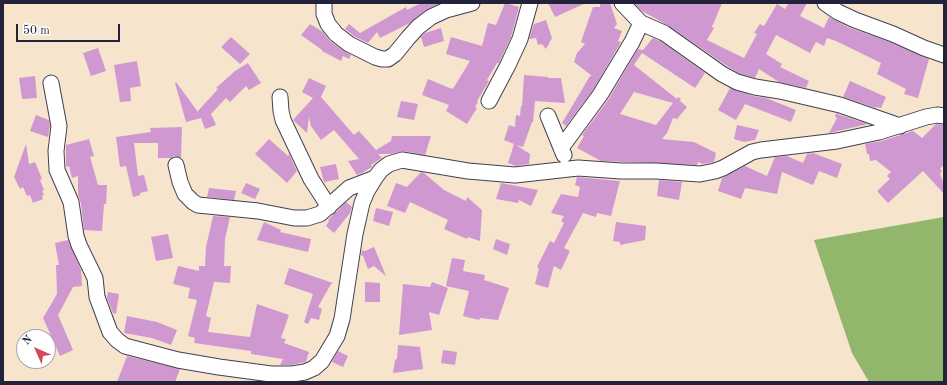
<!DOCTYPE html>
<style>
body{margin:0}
#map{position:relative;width:947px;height:385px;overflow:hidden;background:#f6e4cd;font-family:"Old Standard TT",serif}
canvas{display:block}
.frame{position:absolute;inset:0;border:4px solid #22223b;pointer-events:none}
.north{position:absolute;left:16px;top:329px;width:40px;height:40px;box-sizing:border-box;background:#fff;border:1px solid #a7a7b1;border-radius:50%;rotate:315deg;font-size:11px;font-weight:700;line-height:16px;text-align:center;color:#22223b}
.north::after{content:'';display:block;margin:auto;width:14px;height:18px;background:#d1495b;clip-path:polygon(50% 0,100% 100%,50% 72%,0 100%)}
.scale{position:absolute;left:16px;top:24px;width:104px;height:18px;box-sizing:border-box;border:2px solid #22223b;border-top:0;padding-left:5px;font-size:12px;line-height:14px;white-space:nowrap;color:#22223b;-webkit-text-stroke:3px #fff;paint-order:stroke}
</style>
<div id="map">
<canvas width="947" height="385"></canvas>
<div class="frame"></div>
<div class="north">N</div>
<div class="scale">50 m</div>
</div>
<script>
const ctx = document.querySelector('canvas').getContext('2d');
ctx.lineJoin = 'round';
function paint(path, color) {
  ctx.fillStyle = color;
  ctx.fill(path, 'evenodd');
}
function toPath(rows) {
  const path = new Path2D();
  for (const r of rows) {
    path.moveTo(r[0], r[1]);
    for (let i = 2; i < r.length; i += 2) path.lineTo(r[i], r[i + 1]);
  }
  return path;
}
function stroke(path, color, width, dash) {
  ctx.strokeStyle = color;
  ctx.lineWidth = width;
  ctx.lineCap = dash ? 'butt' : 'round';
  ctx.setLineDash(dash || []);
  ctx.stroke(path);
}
const forest = toPath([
 [944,217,944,382,869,382,852,353,814,240]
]);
const building = toPath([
 [421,3,440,3,426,10,410,23,380,38,377,32,368,43,354,36,345,29,349,24,360,33,406,7,407,10],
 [505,3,519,7,511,37,499,63,497,63,487,80,489,81,477,101,478,102,475,107,477,108,467,124,446,111,449,105,422,95,428,79,452,89,454,87,470,61,446,54,451,37,482,46,488,23,496,25],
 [548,3,586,3,555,17],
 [600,3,610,3,617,24,614,28,622,31,618,41,621,42,593,90,566,126,562,123,590,76,592,76,574,62,577,53,585,44,581,42,593,7,600,7],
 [634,3,722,3,712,27,714,28,707,40,744,58,757,34,754,33,760,24,764,26,777,4,785,9,789,3,807,3,800,16,824,28,829,17,850,28,890,42,929,59,918,98,904,94,906,89,877,74,881,63,836,41,827,38,824,46,816,42,810,53,776,35,766,54,782,64,780,67,809,81,806,88,779,82,759,69,755,78,740,74,727,66,669,26,642,11],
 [546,20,552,38,546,49,542,44,538,45,536,38,529,39,534,24],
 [310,24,323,32,330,41,344,51,351,55,349,59,343,56,341,61,322,51,322,50,301,35],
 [441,28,444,41,424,47,421,37,425,33],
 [231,37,250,54,240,64,221,47],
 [653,38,660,41,705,73,695,88,642,53,634,65,677,99,678,97,681,99,680,101,687,107,677,119,673,118,667,133,662,139,694,142,716,153,714,162,703,164,698,162,697,165,601,161,577,148,584,136,582,135,608,100,638,49,643,50],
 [634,92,673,103,656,125,620,114],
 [98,48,106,71,91,76,83,53],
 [137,61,141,86,130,88,131,101,120,102,114,65],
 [248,63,261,83,249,90,246,86,230,102,226,98,211,114,216,125,205,129,201,118,186,122,175,83,176,82,198,112,198,111,218,89,216,88,235,71],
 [524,75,548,77,548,78,561,78,565,103,535,101,533,122,532,122,523,147,516,145,530,154,529,164,516,166,508,163,514,144,504,140,509,125,515,127,516,115,520,116,521,106,522,106],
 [35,76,37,98,22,99,19,78],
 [309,78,326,86,321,97,354,135,359,131,376,150,391,141,392,136,431,136,425,155,403,151,391,154,378,154,382,158,371,165,372,167,362,173,357,175,348,161,359,159,334,130,330,133,329,131,330,133,321,140,311,126,309,117,307,133,293,120,313,98,302,92],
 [850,81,886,97,881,108,877,107,876,108,843,97],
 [730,88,753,96,766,98,796,110,791,122,745,104,736,120,718,110],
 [401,101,418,104,414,120,397,117],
 [836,113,837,114,868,124,829,133,837,118,835,116],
 [36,115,49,120,50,126,48,137,30,131],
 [936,124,944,125,944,164,940,169,942,171,940,174,944,184,944,194,923,171,888,203,877,191,890,179,887,176,891,172,876,160,870,161,869,154,867,154,865,144,882,141,913,131,922,138],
 [737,125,759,130,755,140,744,142,734,139],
 [182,127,181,158,174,156,171,158,158,158,158,143,134,143,138,176,144,175,148,191,140,193,140,195,133,197,126,166,120,167,116,137,151,132,150,128],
 [89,139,94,156,90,157,98,185,107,185,106,204,104,204,102,231,84,230,81,204,78,194,78,176,72,178,69,166,66,167,66,145],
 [269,139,288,156,289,154,297,171,287,183,255,154],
 [26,144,29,164,35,162,42,179,40,180,44,190,42,191,44,195,42,196,43,199,33,203,30,195,27,196,23,187,20,189,14,177],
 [813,153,842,164,837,178,819,171,813,185,782,172,777,194,745,188,741,199,718,191,722,178,745,166,767,176,775,157,787,156,803,163,807,154],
 [336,164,339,179,324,182,320,167],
 [421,172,424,173,444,190,466,201,467,197,482,210,480,241,468,237,467,239,444,229,448,220,410,202,405,213,387,206,396,183,407,187],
 [577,177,620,181,611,216,597,213,596,217,583,213,564,248,570,251,561,270,554,266,548,288,535,284,539,268,537,267,550,241,554,243,564,223,561,221,564,216,551,213,561,194,578,197,580,187,575,185],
 [659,180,682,182,679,200,657,196],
 [246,183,260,189,255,199,241,193],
 [501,183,538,190,531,206,519,200,518,203,496,199],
 [209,188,236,191,234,200,207,197],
 [346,202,352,207,350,213,334,233,326,226,329,221,328,220],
 [376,208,393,212,389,226,373,221],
 [213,216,230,217,225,239,224,266,231,266,230,283,214,282,206,316,211,318,208,332,250,337,257,304,289,315,281,338,286,339,284,343,309,352,306,362,291,365,280,365,283,359,251,354,251,351,194,343,195,338,188,336,197,300,188,298,190,288,173,284,178,266,199,271,199,266,205,266,206,247],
 [264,222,281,230,280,232,311,239,308,252,257,240],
 [616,222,646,226,645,240,620,245,620,242,613,241],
 [168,234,173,258,156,261,151,237],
 [496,239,510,244,507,255,493,249],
 [68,240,81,270,82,286,73,287,58,315,73,350,60,356,43,318,57,294,56,265,59,265,55,243],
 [374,247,377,254,386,276,374,266,368,269,363,256,361,255,362,250,365,251],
 [452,258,465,260,463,271,485,275,484,280,509,288,498,320,480,318,479,320,463,316,469,291,446,286],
 [289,268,333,283,331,284,318,307,322,309,319,320,311,318,308,324,304,322,313,294,284,284],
 [365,282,380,283,380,302,365,302],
 [432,282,448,288,439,315,429,312,432,330,399,335,403,284,430,287],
 [108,292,119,294,116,314,113,313,107,298],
 [127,316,157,322,177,330,171,345,152,338,124,333],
 [398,345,420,347,423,369,393,373,395,360,397,359],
 [443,350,457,352,455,365,441,363],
 [338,351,348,356,343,367,332,362],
 [127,356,180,369,175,382,117,382]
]);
const minor = toPath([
 [324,3,324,14,328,24,336,34,349,44,375,57,382,59,388,59,395,54,408,38,418,27,431,17,446,10,472,3],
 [622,3,641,23,664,33,722,74,737,82,755,87,780,91,840,105,900,126],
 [825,3,838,12,855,20,893,34,924,48,944,55],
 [51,83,59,126,56,151,57,170,71,202,76,236,79,245,95,278,97,297,110,332,117,340,125,346,178,360,219,367,271,374,292,374,305,372,314,368,322,361,337,336,342,319,355,234,362,203,367,191,375,178,381,170,389,164,402,160,468,171,515,175,578,168,621,171,656,171,700,174,715,171,723,168,752,152,761,150,837,141,879,132,926,117,937,115,944,116],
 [280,97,281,111,283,120,311,179,329,207],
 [489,101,508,65,520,39,530,3],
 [548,116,564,155],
 [561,148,600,95,632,42,641,23],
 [176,165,180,182,185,194,193,202,198,205,258,211,294,218,307,218,320,214,349,188,375,178]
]);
paint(forest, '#92b66b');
paint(building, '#d098d1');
stroke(minor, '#423f51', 17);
stroke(minor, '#fff', 15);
</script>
